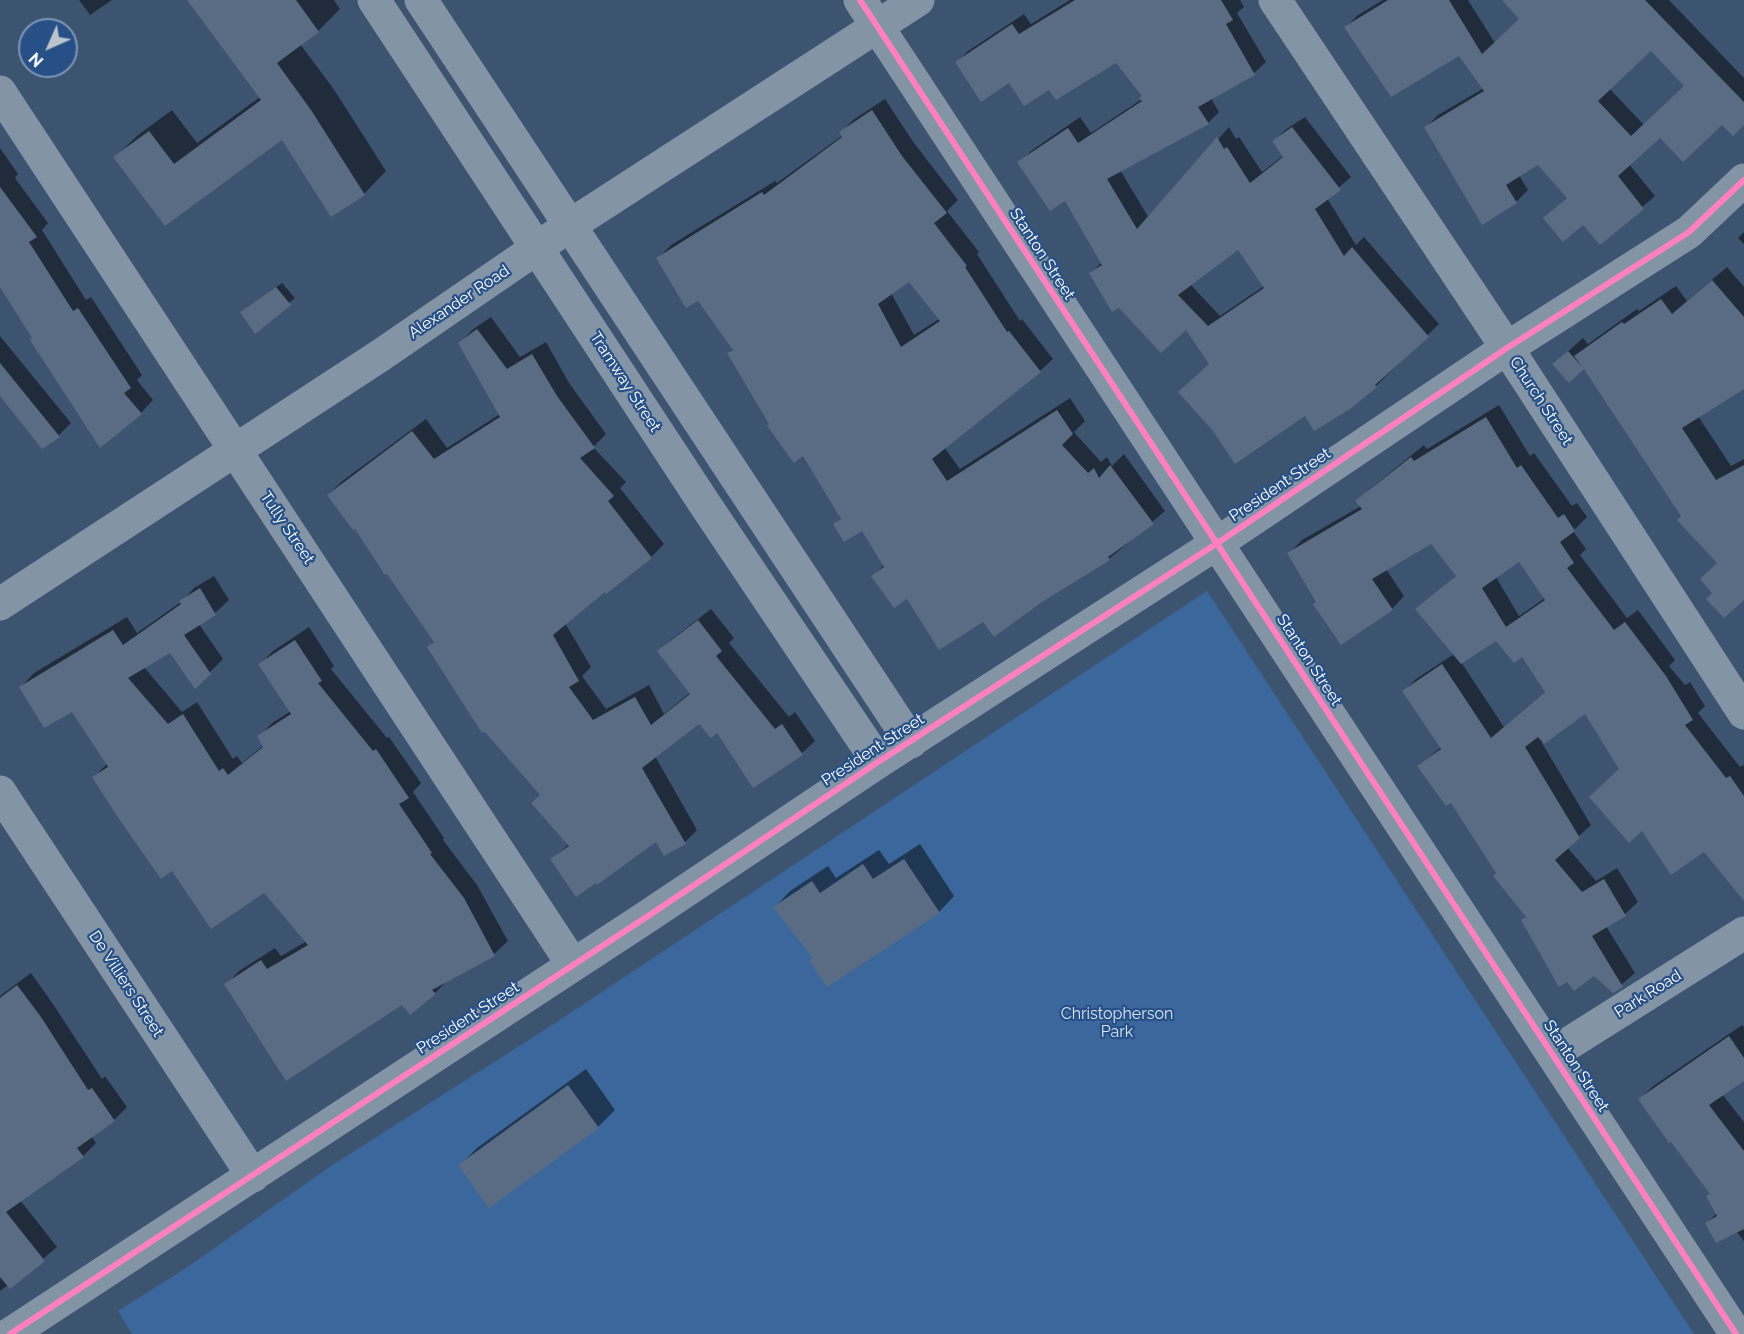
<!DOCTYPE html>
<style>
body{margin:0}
#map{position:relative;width:1744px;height:1334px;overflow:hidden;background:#3d5471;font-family:Raleway,sans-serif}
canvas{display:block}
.north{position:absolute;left:18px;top:18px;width:60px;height:60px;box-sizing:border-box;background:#275087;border:2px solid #7d96b7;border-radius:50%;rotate:225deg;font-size:16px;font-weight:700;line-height:24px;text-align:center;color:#fff}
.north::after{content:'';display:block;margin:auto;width:21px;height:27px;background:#bbc3cd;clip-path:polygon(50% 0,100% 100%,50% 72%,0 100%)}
</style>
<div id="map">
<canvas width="1744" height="1334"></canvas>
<div class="north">N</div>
</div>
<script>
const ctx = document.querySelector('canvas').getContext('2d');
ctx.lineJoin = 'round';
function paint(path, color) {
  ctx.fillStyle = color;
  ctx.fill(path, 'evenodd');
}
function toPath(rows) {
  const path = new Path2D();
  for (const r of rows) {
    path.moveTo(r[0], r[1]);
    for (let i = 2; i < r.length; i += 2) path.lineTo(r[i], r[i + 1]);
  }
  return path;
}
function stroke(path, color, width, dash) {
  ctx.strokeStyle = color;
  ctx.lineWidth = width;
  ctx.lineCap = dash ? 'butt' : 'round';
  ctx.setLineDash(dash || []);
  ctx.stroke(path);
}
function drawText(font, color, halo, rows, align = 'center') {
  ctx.font = font + ' Raleway,sans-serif';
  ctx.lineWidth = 4.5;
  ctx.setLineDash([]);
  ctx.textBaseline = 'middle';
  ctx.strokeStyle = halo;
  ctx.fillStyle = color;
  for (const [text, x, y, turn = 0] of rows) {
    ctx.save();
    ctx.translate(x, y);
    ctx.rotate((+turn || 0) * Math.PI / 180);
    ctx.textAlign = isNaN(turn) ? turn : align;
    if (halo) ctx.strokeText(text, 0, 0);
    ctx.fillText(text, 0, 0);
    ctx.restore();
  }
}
const green = toPath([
 [1207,591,1694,1334,132,1334,118,1311,189,1266,331,1166,549,1027]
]);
const shadow = toPath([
 [79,0,112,0,90,15],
 [194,0,334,0,340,9,318,31,300,44,333,88,386,171,364,194,332,215,282,138,165,224,115,157,138,135,172,110,197,143,260,97],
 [1070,0,1240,0,1244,7,1237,13,1266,62,1254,73,1211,98,1219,112,1208,123,1120,170,1149,218,1229,127,1236,139,1239,137,1262,172,1283,156,1274,141,1285,130,1305,117,1351,177,1327,198,1356,245,1364,237,1439,324,1376,386,1305,414,1210,363,1186,328,1091,273,1102,262,1065,199,1019,163,1031,151,1080,117,1091,133,1142,99,1144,95,1117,61,1049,87,1009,81,957,62,968,51,1024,14,1031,24],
 [1238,248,1264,286,1220,316,1190,284],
 [1383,0,1468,0,1495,43,1521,19,1504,0,1669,0,1744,78,1744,123,1722,123,1660,136,1629,164,1655,196,1600,243,1583,223,1545,218,1568,197,1538,163,1519,175,1528,190,1516,202,1426,127,1438,115,1484,88,1459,54,1346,27,1358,15],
 [1651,49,1686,85,1644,125,1609,88],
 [885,99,914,143,958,200,947,211,979,252,977,254,1020,321,1022,319,1053,359,1040,371,944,447,960,469,1070,398,1085,421,1074,432,1101,462,1107,457,1112,466,1124,454,1165,511,1109,559,984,620,907,597,873,576,884,565,862,529,835,524,842,517,804,454,771,424,729,353,734,348,699,299,658,258,671,245,775,181,777,183,843,135,841,132,853,120],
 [909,280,939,319,914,335,891,293],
 [0,148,18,174,15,178,48,223,42,230,86,300,91,297,142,375,137,380,153,400,141,413,0,281],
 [1744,232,1744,244,1738,238],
 [1727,267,1744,287,1744,387,1698,416,1731,466,1744,459,1744,598,1714,592,1719,563,1683,517,1584,367,1569,381,1554,364,1583,338,1588,344,1637,309,1639,311,1676,286,1687,301],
 [282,283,295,298,255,331,247,307],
 [491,317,520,357,546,342,569,383,606,434,593,447,626,482,620,488,664,544,651,557,605,590,565,623,591,667,582,676,606,709,649,685,664,714,691,692,659,651,672,639,711,609,734,638,729,643,789,717,795,712,815,741,802,753,717,731,699,722,655,756,697,830,685,842,656,840,552,859,569,844,542,794,429,647,435,640,355,527,328,495,341,482,426,419,447,448,500,414,460,343,472,330],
 [0,336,71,423,59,435,42,447,0,395],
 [1499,405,1530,456,1534,453,1572,506,1577,503,1587,517,1573,531,1586,549,1580,555,1627,618,1638,610,1675,660,1669,666,1685,685,1690,682,1705,706,1698,713,1740,767,1744,765,1744,882,1704,850,1621,768,1586,712,1542,743,1591,825,1567,847,1596,881,1617,868,1638,902,1625,914,1606,926,1635,973,1613,992,1594,974,1523,920,1527,916,1451,800,1419,766,1441,747,1404,691,1416,679,1454,654,1417,610,1457,575,1431,543,1386,569,1404,596,1392,609,1317,602,1289,553,1302,540,1361,506,1357,501,1370,489,1424,445,1427,449],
 [1520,560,1545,598,1519,616,1496,577],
 [1496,639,1523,655,1546,691,1504,727,1461,662],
 [214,576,229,600,215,613,199,624,223,659,195,687,170,651,144,667,182,712,197,702,233,759,237,756,242,763,264,745,259,737,272,723,291,711,260,664,273,651,309,627,334,666,331,669,387,738,389,737,421,783,413,792,444,838,443,840,477,885,508,941,494,954,448,980,435,993,403,1003,226,985,239,971,275,948,281,956,307,941,265,891,173,869,94,777,107,764,73,710,21,687,34,673,127,617,137,633,181,602,194,588],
 [920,844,954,896,939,912,775,907,790,891,828,866,836,878,879,850,889,864],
 [31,973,53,1004,102,1079,105,1076,127,1107,114,1120,91,1136,96,1143,83,1156,20,1200,57,1247,10,1287,8,1285,0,1291,0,996],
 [1742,1025,1744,1027,1744,1079,1722,1094,1744,1122,1744,1241,1736,1231,1707,1223,1717,1213,1711,1193,1640,1099,1652,1087],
 [586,1069,615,1110,598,1127,460,1165,477,1148]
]);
const building = toPath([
 [187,0,296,0,319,32,277,63,311,110,365,195,331,217,282,140,165,226,113,157,149,131,174,164,261,100],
 [1075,0,1221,0,1233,20,1226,24,1255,75,1198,107,1209,124,1107,179,1137,229,1217,137,1224,149,1227,147,1250,183,1283,157,1272,141,1292,127,1341,190,1315,209,1344,256,1352,247,1429,337,1375,385,1377,387,1350,409,1314,431,1305,416,1235,464,1213,431,1178,392,1209,364,1186,330,1161,353,1119,308,1112,312,1089,273,1102,265,1065,201,1050,211,1017,162,1068,128,1078,143,1142,101,1139,98,1142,96,1116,63,1056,100,1049,90,1024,106,1009,83,981,102,955,62,1012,24,1019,34],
 [1238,250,1264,288,1208,326,1178,295],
 [1388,0,1449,0,1482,54,1519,19,1502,0,1645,0,1744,102,1744,125,1733,136,1722,125,1683,162,1660,138,1618,176,1644,209,1600,245,1583,225,1563,242,1543,218,1567,198,1538,165,1506,185,1517,203,1482,225,1424,127,1484,91,1459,56,1391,97,1344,27],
 [1651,51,1684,86,1631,136,1598,101],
 [872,110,902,156,947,213,934,223,967,266,965,267,1007,332,1009,331,1041,372,932,459,947,481,1057,410,1073,434,1062,445,1088,473,1094,468,1099,478,1110,465,1154,524,1108,557,1110,560,1042,602,994,637,983,622,939,650,907,599,894,608,871,576,884,567,862,531,844,542,833,524,841,519,803,456,794,463,767,426,769,424,727,353,733,350,698,301,686,308,656,258,762,192,764,195,842,137,839,132],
 [909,282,940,321,901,347,878,304],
 [0,187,37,237,29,242,73,311,78,308,131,388,124,393,142,414,100,448,30,340,32,338,0,287],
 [1712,280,1744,317,1744,389,1682,428,1716,480,1744,465,1744,600,1724,618,1706,599,1712,593,1700,579,1717,563,1677,520,1681,516,1584,369,1569,383,1552,364,1568,351,1583,368,1574,356,1622,322,1624,324,1661,299,1672,314],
 [276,287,291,305,255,334,240,312],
 [477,329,507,369,532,354,557,396,595,448,580,458,614,496,608,501,652,558,606,594,605,592,553,635,579,681,569,687,593,720,635,697,651,725,690,694,657,651,698,620,722,651,716,656,775,729,782,724,803,755,753,788,717,733,711,738,699,724,642,768,686,844,664,856,656,842,597,885,596,883,576,897,550,859,569,846,531,803,540,795,485,732,482,733,427,647,434,642,387,574,385,575,355,529,353,530,327,495,412,431,434,459,500,417,458,343],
 [0,363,60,437,42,449,0,396],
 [1486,417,1517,468,1521,465,1558,518,1564,514,1575,531,1560,542,1574,563,1567,568,1614,630,1625,622,1666,676,1693,720,1685,725,1726,778,1730,776,1744,796,1744,901,1704,852,1671,875,1642,831,1629,843,1589,797,1619,769,1585,714,1544,744,1538,737,1525,747,1580,838,1555,860,1582,892,1604,879,1626,916,1592,936,1623,987,1613,993,1594,976,1574,991,1567,982,1559,987,1521,920,1526,917,1493,876,1496,873,1451,803,1446,806,1417,766,1441,749,1402,691,1442,664,1491,738,1545,692,1522,657,1514,663,1496,641,1461,664,1415,609,1456,576,1431,544,1372,579,1393,610,1341,645,1313,604,1316,602,1287,553,1362,509,1355,501,1411,457,1414,461],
 [1519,562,1545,600,1506,627,1482,588],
 [200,588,216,615,184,635,211,674,195,689,170,653,128,678,168,724,183,714,219,771,223,768,228,775,263,747,257,736,291,714,258,664,295,640,322,681,318,683,373,751,376,749,409,798,399,804,432,853,430,854,464,898,495,956,432,990,436,994,410,1015,402,1005,286,1081,224,984,261,960,267,969,308,945,264,893,211,929,172,871,161,879,117,816,92,777,108,767,72,712,44,728,19,687,113,630,123,645,181,604,179,601],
 [904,859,940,913,827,987,809,960,813,958,773,907,812,881,820,893,863,864,873,879],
 [17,985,41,1017,88,1090,92,1088,115,1121,77,1148,84,1157,6,1212,45,1261,10,1289,0,1277,0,998],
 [1729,1036,1744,1058,1744,1081,1709,1105,1744,1151,1744,1229,1716,1243,1705,1223,1717,1216,1706,1196,1710,1194,1671,1142,1669,1143,1638,1099],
 [568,1085,599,1128,489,1208,458,1165]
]);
const minor = toPath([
 [374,0,708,509,878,762],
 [421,0,911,742],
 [860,0,1736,1334],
 [1275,0,1507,348,1744,713],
 [0,92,573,965],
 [0,604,381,355,569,226,918,0],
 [0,792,253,1176],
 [1552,1054,1744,933],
 [10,1334,648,916,878,762,1216,544,1507,348,1689,232,1744,180]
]);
const cycleway = toPath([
 [860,0,1736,1334],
 [10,1334,648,916,878,762,1216,544,1507,348,1689,232,1744,180]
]);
const streetNames = [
 ["Stanton Street",1042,254,57],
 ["Alexander Road",459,302,-34],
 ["Tramway Street",625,382,57],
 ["Church Street",1541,401,57],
 ["President Street",1280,485,-34],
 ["Tully Street",287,528,56],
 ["Stanton Street",1309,660,57],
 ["President Street",873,750,-33],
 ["De Villiers Street",126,984,57],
 ["Park Road",1648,994,-32],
 ["President Street",468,1018,-33],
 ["Stanton Street",1576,1066,57]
];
const parkNames = [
 ["Christopherson",1117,1014],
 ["Park",1117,1032]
];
paint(green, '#3c679d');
paint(shadow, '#0007');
paint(building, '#5a6c84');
stroke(minor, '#8494a7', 33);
stroke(cycleway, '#ff80c0', 6);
drawText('16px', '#fff', '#275087', streetNames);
drawText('16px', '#d7e5f7', '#275087', parkNames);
</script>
